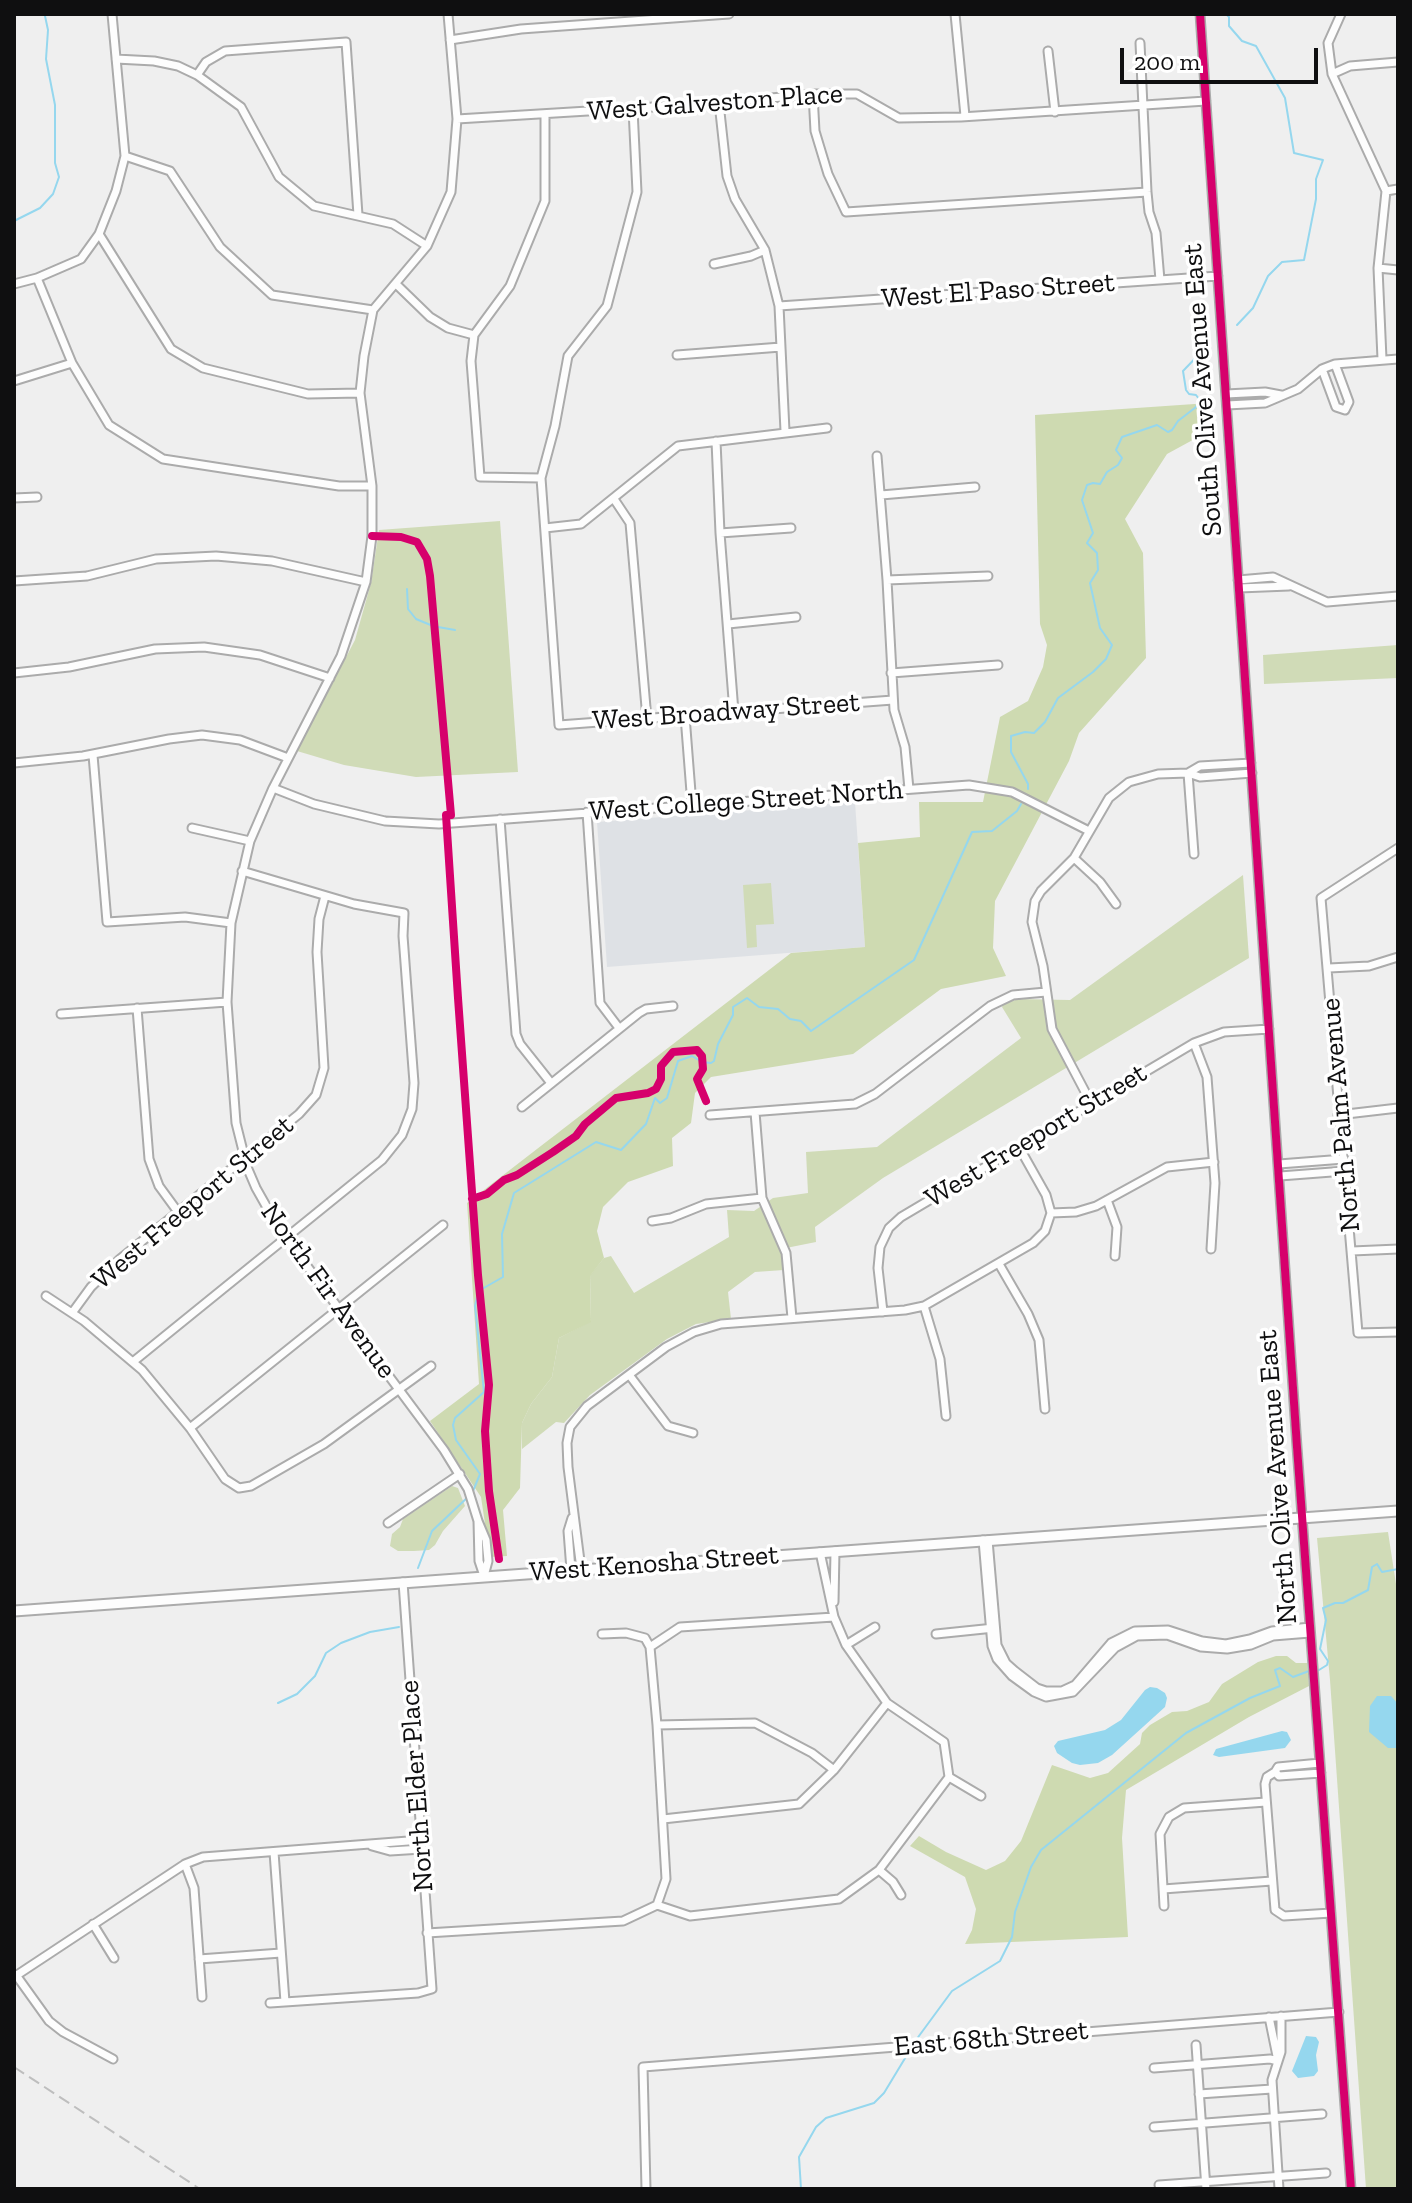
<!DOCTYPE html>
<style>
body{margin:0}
#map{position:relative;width:1412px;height:2203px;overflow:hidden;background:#efefef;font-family:"Zilla Slab",serif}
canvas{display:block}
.frame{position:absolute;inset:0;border:16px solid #0f0f10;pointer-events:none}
.scale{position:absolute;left:1120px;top:48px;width:198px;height:36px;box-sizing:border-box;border:4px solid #0f0f10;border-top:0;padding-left:10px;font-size:24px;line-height:28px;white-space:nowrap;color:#0f0f10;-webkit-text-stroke:6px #fff;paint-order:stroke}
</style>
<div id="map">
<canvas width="1412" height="2203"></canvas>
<div class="frame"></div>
<div class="scale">200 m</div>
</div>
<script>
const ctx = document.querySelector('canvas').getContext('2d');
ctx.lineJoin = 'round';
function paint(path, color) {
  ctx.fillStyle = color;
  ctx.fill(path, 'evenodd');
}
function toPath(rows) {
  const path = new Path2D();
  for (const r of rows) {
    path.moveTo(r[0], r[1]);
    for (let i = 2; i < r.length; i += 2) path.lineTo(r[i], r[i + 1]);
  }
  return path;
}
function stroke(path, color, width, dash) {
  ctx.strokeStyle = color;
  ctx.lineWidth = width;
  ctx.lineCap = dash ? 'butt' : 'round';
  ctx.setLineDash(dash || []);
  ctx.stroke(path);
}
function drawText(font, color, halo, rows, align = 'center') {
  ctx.font = font + ' "Zilla Slab",serif';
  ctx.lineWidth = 7;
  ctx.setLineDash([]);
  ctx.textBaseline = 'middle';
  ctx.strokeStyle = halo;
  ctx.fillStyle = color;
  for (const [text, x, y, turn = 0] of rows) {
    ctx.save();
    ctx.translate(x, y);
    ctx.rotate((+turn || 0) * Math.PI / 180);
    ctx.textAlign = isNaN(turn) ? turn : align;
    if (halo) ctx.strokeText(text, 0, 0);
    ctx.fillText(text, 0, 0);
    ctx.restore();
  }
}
const built = toPath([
 [855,802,865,947,607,967,597,822]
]);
const green = toPath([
 [500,521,518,772,416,777,344,765,297,751,355,640,371,583,379,530],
 [1398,645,1398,678,1264,684,1263,655],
 [1243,875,1249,958,883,1178,815,1227,816,1242,781,1249,784,1270,755,1272,728,1292,731,1319,696,1324,667,1339,590,1395,564,1423,556,1422,522,1449,522,1423,531,1404,552,1377,559,1338,591,1321,590,1275,604,1258,611,1256,634,1293,729,1237,727,1210,754,1211,773,1198,808,1193,806,1152,877,1147,1021,1038,1002,1007,1003,1004,1018,999,1070,1000],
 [771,883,774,924,756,925,757,947,747,948,743,885],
 [452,1486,458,1488,465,1506,443,1531,435,1545,429,1550,414,1551,398,1551,390,1546,392,1534,400,1527,403,1519],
 [1388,1532,1398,1597,1398,2189,1366,2189,1330,1680,1317,1538]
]);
const forest = toPath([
 [1209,403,1211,430,1167,454,1125,519,1143,553,1146,658,1079,733,1069,761,995,901,993,948,1006,976,941,989,853,1054,711,1077,695,1093,691,1123,672,1138,673,1166,628,1182,603,1207,597,1231,604,1258,590,1276,591,1322,559,1338,552,1377,531,1404,522,1423,520,1488,503,1510,507,1556,490,1557,481,1497,430,1421,479,1384,467,1203,791,953,865,947,858,843,920,837,919,802,983,802,1000,717,1028,701,1043,667,1047,645,1040,624,1035,415],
 [1276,1656,1287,1656,1296,1663,1307,1663,1309,1686,1249,1717,1126,1790,1122,1838,1128,1937,965,1944,972,1930,976,1909,965,1877,910,1846,919,1836,946,1852,986,1870,1005,1861,1021,1841,1052,1765,1090,1778,1108,1773,1140,1744,1142,1733,1150,1725,1172,1712,1187,1711,1209,1702,1222,1684,1258,1662]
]);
const water = toPath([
 [1150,1687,1157,1688,1165,1693,1167,1698,1165,1707,1112,1755,1098,1763,1080,1765,1072,1763,1057,1753,1054,1746,1058,1741,1105,1730,1121,1720,1145,1690],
 [1377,1696,1391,1696,1398,1704,1398,1748,1388,1748,1369,1732,1370,1706],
 [1282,1731,1287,1732,1291,1740,1285,1748,1219,1757,1213,1755,1216,1749],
 [1306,2036,1316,2037,1319,2042,1316,2055,1318,2071,1314,2076,1298,2078,1292,2071]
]);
const stream = toPath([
 [1226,14,1229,17,1229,26,1242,41,1256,46,1285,98,1294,153,1323,160,1316,179,1316,199,1304,260,1282,262,1268,276,1253,308,1237,325],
 [14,221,40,208,53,194,59,177,55,163,55,105,46,59,48,30,45,16],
 [407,589,408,609,416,619,433,626],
 [438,627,455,630],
 [1028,789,1028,784,1011,752,1011,736,1025,732,1034,733,1045,722,1058,698,1093,672,1106,659,1112,645,1100,628,1090,583,1098,570,1097,553,1087,543,1093,533,1082,500,1087,485,1093,483,1100,484,1107,472,1118,465,1122,458,1116,450,1122,437,1157,425,1168,432,1172,430,1178,421,1196,407,1199,399,1196,395,1189,394,1186,390,1183,371,1208,345],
 [482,1289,503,1277,502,1234,514,1193,596,1142,621,1150,646,1124,655,1098,660,1103,667,1098,678,1061,692,1056,702,1062,711,1063,714,1061,718,1044,733,1015,733,1007,747,998,759,1007,778,1009,790,1019,801,1021,811,1031,914,960,972,832,992,831,1017,811,1021,804],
 [473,1491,480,1474,456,1440,453,1425,455,1418,484,1392,475,1306,478,1293],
 [418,1568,432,1531,469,1496],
 [1319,1670,1327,1665,1328,1661,1320,1649,1326,1620,1323,1608,1335,1603,1343,1603,1368,1590,1372,1567,1377,1564,1382,1572,1398,1569],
 [278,1703,297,1694,315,1676,326,1653,341,1643,370,1632,399,1627],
 [916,2040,952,1991,1000,1961,1012,1937,1015,1912,1031,1867,1041,1850,1186,1733,1250,1698,1280,1686,1275,1670,1280,1668,1293,1677,1309,1671],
 [801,2189,799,2157,816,2127,826,2118,874,2103,884,2093,910,2050]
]);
const minor = toPath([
 [448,14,457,119,451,192,427,246,373,310,364,356,360,393,372,486,372,536,366,582,341,656,273,788,250,841,231,923,227,1002,236,1123,247,1167,256,1188,278,1227,444,1450,468,1489,478,1521],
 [955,14,965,116],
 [1200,14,1297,1447,1351,2189],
 [1341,14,1328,43,1332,74,1386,191,1378,268,1382,359],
 [450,40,521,29,729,14],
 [1140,43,1147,192,1149,212,1156,233,1160,280],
 [1048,51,1055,112],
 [116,59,154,61,178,66,197,75,241,107,279,177,314,206,393,224,427,246],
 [1332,74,1350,66,1398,62],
 [197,75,206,62,225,51,346,42,358,215],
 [813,94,815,131,828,174,846,212,1147,192],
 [719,103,727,176,735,199,765,250,779,306,785,431],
 [633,109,637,192,607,306,568,356,555,426,541,478,559,725,893,700],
 [457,119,719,103,813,94,857,94,899,118,961,117,1206,101],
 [125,156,170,171,220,247,272,295,373,310],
 [1386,191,1398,189],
 [99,234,171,349,203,368,308,394,360,393],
 [714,264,751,256,765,250],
 [1378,268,1398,270],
 [37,278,72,363,109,425,163,459,339,486,372,486],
 [14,284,37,278,81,259,99,234,116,191,125,156,112,14],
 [396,284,430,317,448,328,474,335],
 [779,306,1218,276],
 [677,355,781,347],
 [1322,369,1336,407,1345,410,1349,402,1335,364],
 [14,381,72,363],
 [1226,394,1265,392,1281,395],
 [1227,405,1265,403,1298,389,1322,369,1335,364,1398,359],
 [716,441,720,533,734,712],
 [877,456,887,580,894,710,905,747,909,789],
 [541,478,480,477,471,361,474,335,510,286,545,201,545,114],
 [881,495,975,487],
 [14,498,37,497],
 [614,499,630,523,647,719],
 [545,528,581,524,678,446,827,428],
 [720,533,791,528],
 [887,580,988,576],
 [1238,580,1273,577,1327,602,1398,596],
 [14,581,87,576,156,559,216,556,272,561,366,582],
 [1239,588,1289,586],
 [728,624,796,617],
 [14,673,69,667,155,649,204,647,260,655,330,678],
 [891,673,998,665],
 [685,716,692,805],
 [93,755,107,922,185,917,231,923],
 [14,763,83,756,169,739,202,735,240,740,288,758],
 [1188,773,1194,854],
 [1188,773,1200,766,1251,763],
 [273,788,314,804,385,821,439,824,969,785,1012,792,1089,831],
 [587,812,600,1003,619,1028],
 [500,819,516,1034,520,1044,551,1083],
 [192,828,250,841],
 [1398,848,1321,898,1358,1333,1398,1332],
 [1074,858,1100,882,1116,904],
 [1329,968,1369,966,1398,957],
 [137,1008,149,1159,159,1186,178,1212],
 [61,1014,227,1002],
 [1194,1043,1207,1077,1215,1183,1211,1249],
 [1091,1103,1052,1029,1043,966,1032,922,1035,901,1041,891,1074,858,1109,798,1129,782,1158,774,1188,773,1200,777,1252,773],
 [522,1107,639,1013,646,1009,673,1006],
 [755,1112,762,1198,786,1253,792,1318],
 [710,1115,855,1104,875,1094,990,1006,1013,995,1046,992],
 [1338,1115,1398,1108],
 [1019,1147,1046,1195,1051,1213],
 [1279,1164,1344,1159],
 [1280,1176,1345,1171],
 [1107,1200,1117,1227,1115,1256],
 [652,1221,671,1218,706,1204,762,1198],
 [1352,1251,1398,1249],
 [999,1264,1028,1314,1039,1340,1045,1409],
 [46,1296,84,1321,142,1370,190,1428,225,1479,239,1488,251,1486,324,1444,431,1366],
 [924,1306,940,1359,946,1416],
 [883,1312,878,1268,880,1247,889,1228,901,1217,1194,1043,1224,1032,1269,1029],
 [72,1313,91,1287,120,1259,299,1114,316,1095,324,1068,317,952,319,919,325,896],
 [134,1361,382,1160,402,1135,412,1109,414,1083,403,936,404,913,354,904,242,871],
 [630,1376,668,1426,693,1433],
 [190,1428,443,1225],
 [478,1521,486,1540,488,1561,484,1576,479,1561,478,1521],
 [388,1523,460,1474],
 [983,1540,992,1646,997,1659,1012,1676,1034,1692,1046,1697,1073,1692,1115,1648,1137,1636,1167,1635,1201,1647,1227,1649,1251,1645,1273,1636,1310,1633],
 [988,1540,997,1645,1006,1663,1015,1671,1037,1688,1046,1691,1062,1691,1075,1685,1111,1643,1135,1631,1168,1630,1202,1641,1226,1644,1250,1639,1272,1631,1310,1627],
 [581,1569,568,1467,567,1443,570,1427,587,1406,666,1347,694,1332,721,1324,905,1310,924,1306,1033,1243,1045,1231,1051,1213,1076,1212,1096,1206,1167,1167,1214,1162],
 [571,1570,568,1531,572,1518],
 [834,1602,835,1551],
 [602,1634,626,1633,645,1638,650,1647,680,1627,834,1617],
 [936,1634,994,1628],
 [846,1645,875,1627],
 [650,1647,657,1725,666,1879,657,1905],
 [657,1725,755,1723,812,1753,834,1770],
 [1320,1763,1278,1767,1275,1772,1279,1776,1321,1773],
 [1275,1772,1267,1777,1265,1784,1275,1910,1284,1916,1331,1913],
 [949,1777,981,1796],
 [663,1819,799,1804,834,1770,887,1703],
 [372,1846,390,1851,422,1849],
 [274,1852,285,2002],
 [185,1864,194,1888,202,1997],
 [879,1870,893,1882,901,1895],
 [1163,1889,1272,1881],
 [1164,1906,1160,1834,1169,1817,1184,1808,1266,1802],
 [93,1924,114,1958],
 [427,1933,623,1921,657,1905,690,1916,839,1899,879,1870,949,1777,944,1742,887,1703,846,1645,834,1617,820,1552],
 [199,1959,281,1953],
 [16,1975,49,2021,63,2032,113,2059],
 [14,1977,185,1864,203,1857,421,1840],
 [270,2003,418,1993,432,1989,403,1582],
 [1269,2017,1278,2061],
 [1196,2045,1206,2189],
 [1154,2068,1270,2059,1278,2061],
 [1199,2094,1272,2089],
 [1154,2127,1322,2114],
 [1159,2185,1326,2173],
 [646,2189,643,2067,1339,2012],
 [1279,2189,1272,2080,1281,2052,1281,2016]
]);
const major = toPath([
 [14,1611,1398,1511]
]);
const rail = toPath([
 [14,2067,200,2189]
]);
const cycleway = toPath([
 [1200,14,1297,1447,1351,2189],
 [372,536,401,537,417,542,427,559,430,576,451,815,446,815,458,998,478,1275,489,1385,485,1431,489,1491,499,1559],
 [472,1199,487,1194,504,1180,517,1175,553,1152,576,1136,585,1124,616,1098,648,1093,656,1089,661,1079,661,1066,673,1052,697,1050,702,1056,703,1069,697,1079,706,1101]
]);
const streetNames = [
 ["West Galveston Place",715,103,-4],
 ["West El Paso Street",998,291,-4],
 ["South Olive Avenue East",1203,390,-94],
 ["West Broadway Street",726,712,-4],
 ["West College Street North",746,801,-4],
 ["North Palm Avenue",1341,1115,-95],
 ["West Freeport Street",1036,1136,-31],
 ["West Freeport Street",193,1203,-40],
 ["North Fir Avenue",328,1291,54],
 ["North Olive Avenue East",1278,1477,-94],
 ["West Kenosha Street",654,1564,-4],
 ["North Elder Place",417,1786,-94],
 ["East 68th Street",991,2039,-5]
];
paint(built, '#dee1e5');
paint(green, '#d0dbb7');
paint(forest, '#cedab1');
paint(water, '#95d7ee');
stroke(stream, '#95d7ee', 2);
stroke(minor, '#ababab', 11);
stroke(major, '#ababab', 13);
stroke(minor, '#fdfdfd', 7);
stroke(major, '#fdfdfd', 9);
stroke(rail, '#bebebe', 2, [12, 6]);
stroke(cycleway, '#d6006c', 8);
drawText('28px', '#0f0f10', '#fff', streetNames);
</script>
